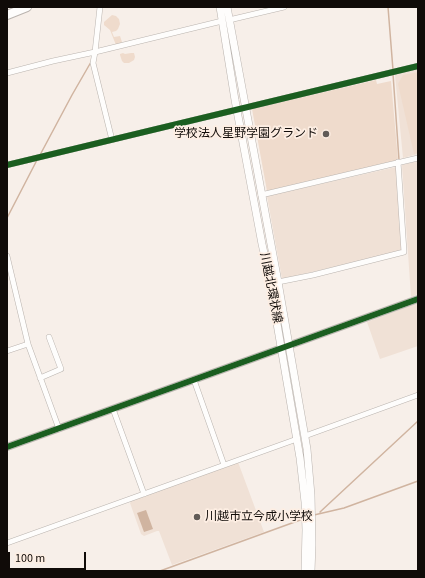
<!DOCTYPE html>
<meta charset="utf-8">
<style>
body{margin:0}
#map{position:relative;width:425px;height:578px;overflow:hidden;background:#f7efe9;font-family:"Source Sans 3",sans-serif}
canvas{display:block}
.frame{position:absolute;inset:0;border:8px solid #100b08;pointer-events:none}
.scale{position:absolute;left:8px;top:552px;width:78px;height:18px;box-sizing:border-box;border:2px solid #100b08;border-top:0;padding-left:5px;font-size:12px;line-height:14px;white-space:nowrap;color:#100b08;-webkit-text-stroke:3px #fdeee3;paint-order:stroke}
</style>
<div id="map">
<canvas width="425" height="578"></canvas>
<div class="frame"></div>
<div class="scale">100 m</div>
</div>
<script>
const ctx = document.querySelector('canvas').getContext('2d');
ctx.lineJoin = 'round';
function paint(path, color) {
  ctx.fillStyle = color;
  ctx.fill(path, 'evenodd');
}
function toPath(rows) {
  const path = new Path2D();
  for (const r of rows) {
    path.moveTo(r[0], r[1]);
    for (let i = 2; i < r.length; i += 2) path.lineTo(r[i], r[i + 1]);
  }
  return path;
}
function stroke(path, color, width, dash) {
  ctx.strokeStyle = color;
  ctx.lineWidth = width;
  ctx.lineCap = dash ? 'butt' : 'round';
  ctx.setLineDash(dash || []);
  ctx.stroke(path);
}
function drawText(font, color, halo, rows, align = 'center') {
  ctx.font = font + ' "Source Sans 3","Noto Sans JP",sans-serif';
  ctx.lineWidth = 3.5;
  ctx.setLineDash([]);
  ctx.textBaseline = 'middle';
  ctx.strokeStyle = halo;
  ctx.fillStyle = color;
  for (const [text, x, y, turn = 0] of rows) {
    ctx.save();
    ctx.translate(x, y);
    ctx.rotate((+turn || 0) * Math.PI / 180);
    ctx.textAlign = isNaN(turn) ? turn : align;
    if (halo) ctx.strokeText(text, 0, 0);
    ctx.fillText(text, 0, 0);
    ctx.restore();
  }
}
const built = toPath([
 [418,69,418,154,403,158,395,75],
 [418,161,418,294,411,297,402,165],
 [396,167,402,251,282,279,267,196],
 [418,303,418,346,380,359,367,322],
 [238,462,264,532,172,565,159,531,157,531,144,536,141,534,130,503,131,501]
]);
const green = toPath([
 [112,15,116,16,119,19,120,24,118,29,116,31,112,32,114,37,120,36,122,42,121,43,116,45,110,30,104,25,104,22],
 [123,53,125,54,131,53,134,53,135,57,134,60,129,63,124,63,122,61,120,55,120,54],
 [418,72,418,153,414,154,398,84,403,75],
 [376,80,377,84,391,81,398,160,267,191,252,109]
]);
const water = toPath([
 [146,510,153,529,144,532,137,513]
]);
const stream = toPath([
 [388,7,393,70],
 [393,74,399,160],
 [40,155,72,95,91,62],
 [7,218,37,160],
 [320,512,418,421],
 [314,515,344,508,418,481],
 [160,571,303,519]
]);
const minor = toPath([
 [229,20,284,7],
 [7,73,53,61,95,52,100,7],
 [112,140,93,63,95,52,222,21],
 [7,165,418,66],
 [261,195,418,158],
 [7,256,28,344,59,429],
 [278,282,313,275,404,252,398,162],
 [7,351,28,344],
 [40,378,61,369,49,337],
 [194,380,224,465],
 [113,409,144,494],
 [305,436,418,395],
 [7,543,297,439]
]);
const tertiary = toPath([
 [7,447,418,299]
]);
const secondary = toPath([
 [220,7,235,100,262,244,268,271,300,458,305,502,306,530,305,571],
 [227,7,278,282,307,449,311,495,312,544,311,571]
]);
const primary = toPath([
 [7,15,27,7]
]);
const cycleway = toPath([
 [7,165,418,66],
 [7,447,418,299]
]);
const markers = [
 [326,134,4,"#615b57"],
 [197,517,4,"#615b57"]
];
const poiNames = [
 ["学校法人星野学園グランド",318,134],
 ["川越市立今成小学校",205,517,"left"]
];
const streetNames = [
 ["川越北環状線",270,288,79]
];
paint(built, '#f0e1d6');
paint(green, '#efdbcc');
paint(water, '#d0b4a0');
stroke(stream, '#d0b4a0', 1.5);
stroke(minor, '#bab4af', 6);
stroke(tertiary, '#bab4af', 8);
stroke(secondary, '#bab4af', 8);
stroke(primary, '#bab4af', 10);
stroke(minor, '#fefdfc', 5);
stroke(tertiary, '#fefdfc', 6);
stroke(secondary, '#fefdfc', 7);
stroke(primary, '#fefdfc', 8);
stroke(cycleway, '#1b5e20', 6);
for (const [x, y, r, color] of markers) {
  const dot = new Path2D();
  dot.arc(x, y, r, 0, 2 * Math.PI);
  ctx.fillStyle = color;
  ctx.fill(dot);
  stroke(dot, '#fdeee3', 1.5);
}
drawText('12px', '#100b08', '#fdeee3', poiNames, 'right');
drawText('12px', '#100b08', '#fdeee3', streetNames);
</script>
